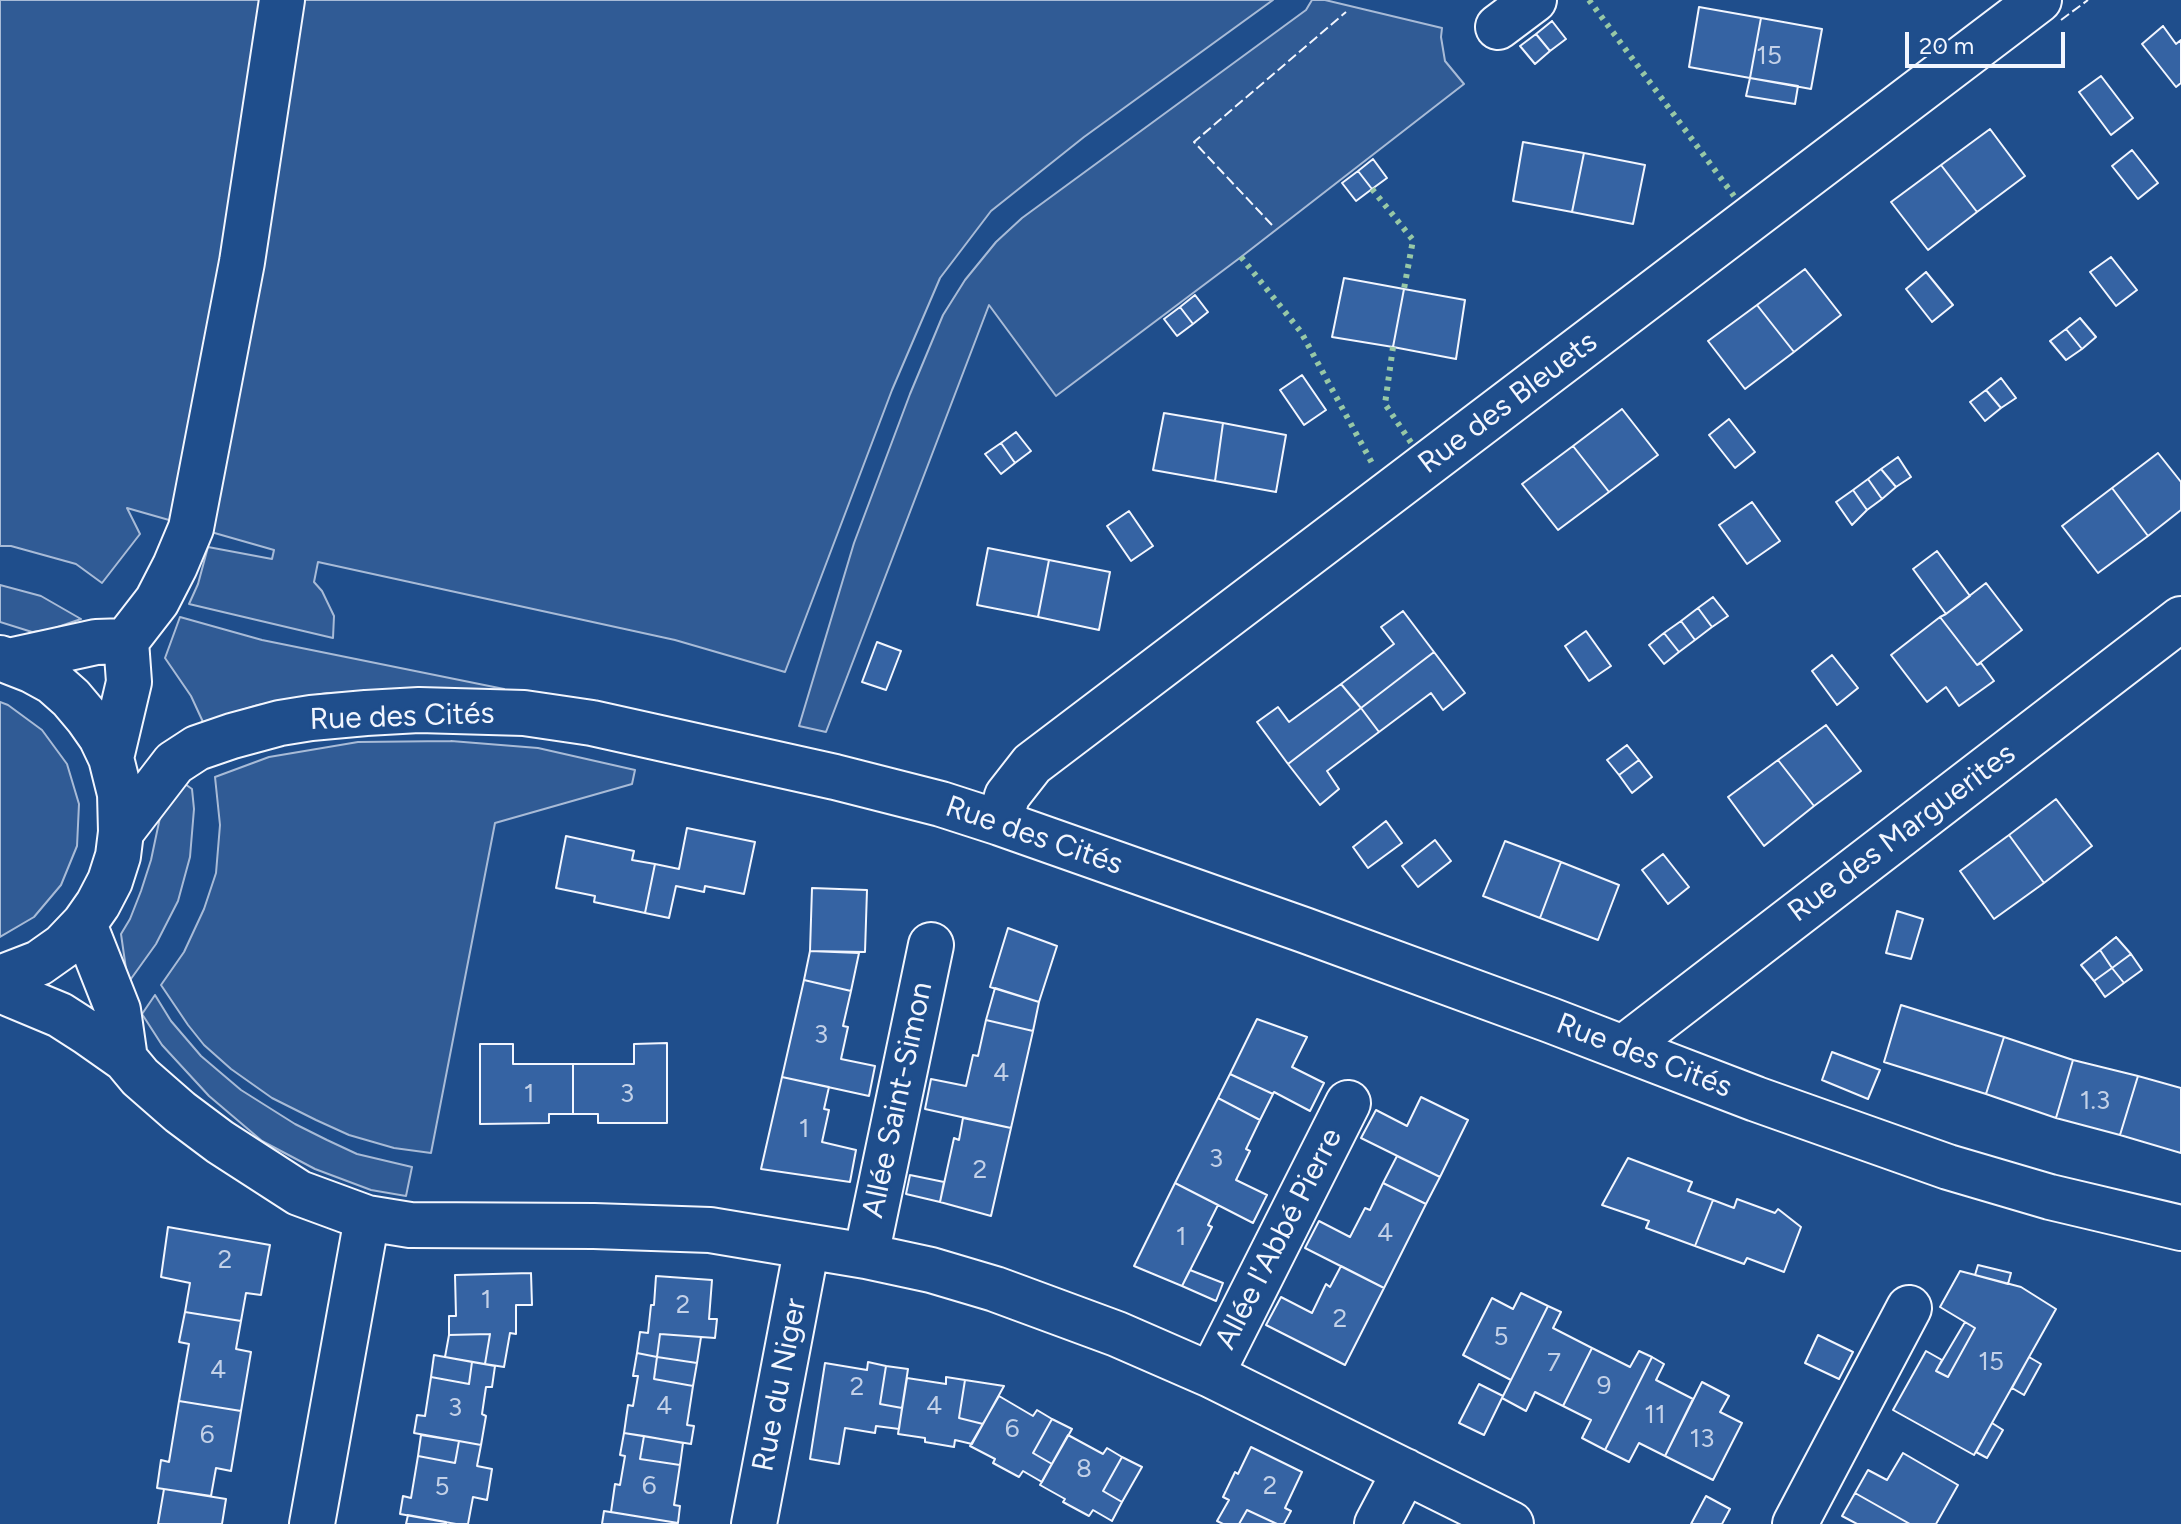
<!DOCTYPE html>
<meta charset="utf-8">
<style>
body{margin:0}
#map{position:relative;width:2181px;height:1524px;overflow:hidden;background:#1f4e8c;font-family:Figtree,sans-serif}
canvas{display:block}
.scale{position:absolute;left:1905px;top:32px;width:160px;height:36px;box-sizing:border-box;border:4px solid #f2f6ff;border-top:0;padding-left:10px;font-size:24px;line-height:28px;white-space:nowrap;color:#f2f6ff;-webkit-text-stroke:6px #1f4e8c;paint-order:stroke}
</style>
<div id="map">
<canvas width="2181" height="1524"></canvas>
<div class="scale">20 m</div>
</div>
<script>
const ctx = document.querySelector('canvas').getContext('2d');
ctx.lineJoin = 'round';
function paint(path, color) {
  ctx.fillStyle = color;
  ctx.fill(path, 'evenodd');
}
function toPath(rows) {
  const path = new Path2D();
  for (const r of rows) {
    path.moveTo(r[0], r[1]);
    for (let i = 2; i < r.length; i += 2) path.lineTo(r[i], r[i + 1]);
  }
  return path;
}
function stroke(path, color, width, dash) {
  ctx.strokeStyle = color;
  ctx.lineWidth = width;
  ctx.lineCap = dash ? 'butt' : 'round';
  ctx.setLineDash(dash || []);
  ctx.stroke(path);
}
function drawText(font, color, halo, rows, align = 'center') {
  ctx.font = font + ' Figtree,sans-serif';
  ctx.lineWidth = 6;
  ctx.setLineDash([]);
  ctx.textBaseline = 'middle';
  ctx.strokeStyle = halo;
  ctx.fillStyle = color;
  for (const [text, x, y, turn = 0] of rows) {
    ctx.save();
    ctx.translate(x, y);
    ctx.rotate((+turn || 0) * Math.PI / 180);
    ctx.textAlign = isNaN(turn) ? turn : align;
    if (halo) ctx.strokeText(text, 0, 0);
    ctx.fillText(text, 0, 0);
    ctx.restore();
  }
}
const built = toPath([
 [0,0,1273,0,1084,137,991,211,940,278,892,390,785,672,675,640,318,562,314,582,322,591,334,616,333,638,189,604,198,584,208,547,272,559,274,550,127,508,140,534,102,583,76,564,11,546,0,546,0,0],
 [1312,0,1325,0,1442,28,1441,37,1445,61,1464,84,1241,257,1056,396,989,305,826,732,799,726,854,543,910,394,943,315,965,280,996,242,1022,218,1306,10,1312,0],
 [0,585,41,596,81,619,49,630,32,632,0,622,0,585],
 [180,617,262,640,504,689,501,697,414,691,327,693,258,705,203,722,191,696,165,658,180,617],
 [0,702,8,705,42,730,67,764,79,804,77,846,61,885,34,917,0,937,0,702],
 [451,741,538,748,635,770,632,784,495,823,431,1153,394,1148,349,1135,316,1120,272,1098,231,1069,204,1045,188,1025,161,985,184,952,204,909,216,873,220,825,215,777,269,757,358,742,451,741],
 [185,784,192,789,194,809,190,857,178,901,156,944,128,983,121,934,130,919,141,891,151,860,162,808,185,784],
 [155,995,171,1021,201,1056,241,1090,295,1124,327,1140,357,1154,412,1167,406,1196,371,1190,315,1169,262,1141,209,1096,162,1045,142,1014,155,995]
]);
const building = toPath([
 [1699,7,1761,18,1750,78,1689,67,1699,7],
 [1761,18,1822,29,1811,89,1750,78,1761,18],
 [1552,21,1566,39,1550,51,1536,34,1552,21],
 [2163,26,2176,44,2181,40,2181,83,2176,87,2142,44,2163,26],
 [1536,34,1550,51,1535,64,1520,46,1536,34],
 [2101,76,2133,118,2111,135,2079,92,2101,76],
 [1750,78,1798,86,1795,104,1746,96,1750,78],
 [1990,129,2025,176,1977,212,1941,165,1990,129],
 [1523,142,1584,153,1572,212,1513,201,1523,142],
 [2132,150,2158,183,2138,199,2112,166,2132,150],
 [1584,153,1645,165,1633,224,1572,212,1584,153],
 [1373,159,1387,178,1372,189,1358,171,1373,159],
 [1941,165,1977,212,1928,250,1891,202,1941,165],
 [1358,171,1372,189,1356,201,1342,183,1358,171],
 [2111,257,2137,290,2116,306,2090,272,2111,257],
 [1805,269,1841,315,1794,352,1757,305,1805,269],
 [1926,272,1953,305,1932,322,1906,289,1926,272],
 [1344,278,1404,289,1393,347,1332,337,1344,278],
 [1404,289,1465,300,1456,359,1393,347,1404,289],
 [1195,295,1208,312,1193,324,1180,307,1195,295],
 [1757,305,1794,352,1745,389,1708,341,1757,305],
 [1180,307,1193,324,1177,336,1164,319,1180,307],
 [2080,318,2096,337,2082,349,2066,329,2080,318],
 [2066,329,2082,349,2066,360,2050,341,2066,329],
 [1302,375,1326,410,1304,425,1280,390,1302,375],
 [2001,378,2016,398,2001,408,1986,390,2001,378],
 [1986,390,2001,408,1985,421,1970,402,1986,390],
 [1622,409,1658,455,1609,492,1573,446,1622,409],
 [1164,413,1223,423,1215,481,1153,470,1164,413],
 [1729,419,1755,452,1735,468,1709,435,1729,419],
 [1223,423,1286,435,1276,492,1215,481,1223,423],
 [1016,432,1031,451,1015,463,1001,443,1016,432],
 [1001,443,1015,463,1001,474,985,454,1001,443],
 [1573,446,1609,492,1558,530,1522,484,1573,446],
 [2158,453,2181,482,2181,510,2148,536,2112,488,2158,453],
 [1898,457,1911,477,1896,487,1881,469,1898,457],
 [1881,469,1896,487,1882,499,1868,479,1881,469],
 [1868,479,1882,499,1867,510,1853,490,1868,479],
 [2112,488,2148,536,2098,573,2062,526,2112,488],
 [1853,490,1867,510,1852,525,1836,502,1853,490],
 [1752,502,1780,541,1747,564,1719,525,1752,502],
 [1129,511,1153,546,1131,561,1107,526,1129,511],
 [988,548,1049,560,1038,617,977,605,988,548],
 [1937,551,1970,596,1946,614,1913,569,1937,551],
 [1049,560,1110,572,1099,630,1038,617,1049,560],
 [1986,583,2022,630,1977,665,1940,617,1946,614,1986,583],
 [1713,597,1728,616,1712,627,1698,608,1713,597],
 [1698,608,1712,627,1695,640,1681,621,1698,608],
 [1403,611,1434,652,1361,708,1341,684,1394,644,1381,627,1403,611],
 [1940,617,1977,665,1981,663,1994,681,1959,706,1946,687,1927,702,1891,655,1940,617],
 [1681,621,1695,640,1679,652,1664,633,1681,621],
 [1586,631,1611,666,1589,681,1565,646,1586,631],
 [1664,633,1679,652,1664,664,1649,645,1664,633],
 [877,642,901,651,886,690,862,682,877,642],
 [1434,652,1465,693,1443,710,1431,693,1379,732,1361,708,1434,652],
 [1832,655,1858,688,1837,705,1812,671,1832,655],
 [1341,684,1361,708,1288,764,1257,722,1278,707,1289,722,1341,684],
 [1361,708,1379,732,1327,771,1339,789,1320,805,1288,764,1361,708],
 [1826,725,1861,771,1814,806,1778,760,1826,725],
 [1627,745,1639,760,1619,775,1607,760,1627,745],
 [1639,760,1652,777,1632,793,1619,775,1639,760],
 [1778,760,1814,806,1764,846,1728,797,1778,760],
 [2056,799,2092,846,2044,883,2009,835,2056,799],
 [1386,821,1402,843,1368,868,1353,847,1386,821],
 [687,828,755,842,744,894,705,886,704,892,676,886,669,918,645,913,655,864,679,869,687,828],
 [2009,835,2044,883,1994,919,1960,871,2009,835],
 [566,836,634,851,632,860,655,864,645,913,594,902,595,896,556,888,566,836],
 [1435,840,1451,861,1418,887,1402,866,1435,840],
 [1505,841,1561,862,1540,918,1483,896,1505,841],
 [1663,854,1689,887,1668,904,1642,870,1663,854],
 [1561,862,1619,885,1598,940,1540,918,1561,862],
 [812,888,867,890,865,952,810,951,812,888],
 [1897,911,1923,919,1911,959,1886,953,1897,911],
 [1008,928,1057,946,1039,1002,990,987,1008,928],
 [2116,937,2131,954,2112,968,2100,950,2116,937],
 [2100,950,2112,968,2094,981,2081,965,2100,950],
 [810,951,859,953,851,991,804,980,810,951],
 [2131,954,2142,970,2124,983,2112,968,2131,954],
 [2112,968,2124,983,2105,997,2094,981,2112,968],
 [804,980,851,991,843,1026,848,1027,841,1059,875,1066,869,1096,782,1077,804,980],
 [995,988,1039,1002,1033,1031,986,1020,995,988],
 [1901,1005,2004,1037,1986,1094,1884,1062,1901,1005],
 [1257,1019,1307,1037,1292,1067,1324,1083,1310,1111,1274,1092,1273,1094,1230,1074,1257,1019],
 [986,1020,1033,1031,1011,1128,925,1109,931,1079,966,1086,973,1055,978,1056,986,1020],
 [2004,1037,2073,1060,2056,1118,1986,1094,2004,1037],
 [667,1043,667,1123,598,1123,598,1114,573,1114,573,1064,634,1064,634,1044,667,1043],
 [480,1044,513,1044,513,1064,573,1064,573,1114,549,1114,549,1123,480,1124,480,1044],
 [1832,1052,1880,1070,1868,1099,1822,1080,1832,1052],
 [2073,1060,2138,1076,2120,1135,2056,1118,2073,1060],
 [1230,1074,1273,1094,1260,1120,1218,1098,1230,1074],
 [2138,1076,2181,1088,2181,1153,2120,1135,2138,1076],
 [782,1077,829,1087,824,1109,829,1110,822,1142,856,1150,850,1182,761,1169,782,1077],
 [1421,1097,1468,1120,1440,1177,1361,1138,1376,1110,1407,1126,1421,1097],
 [1218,1098,1260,1120,1246,1149,1250,1151,1236,1180,1267,1195,1253,1223,1175,1183,1218,1098],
 [963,1118,1011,1128,991,1216,940,1202,954,1138,959,1140,963,1118],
 [1397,1156,1440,1177,1426,1204,1383,1183,1397,1156],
 [1628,1158,1692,1182,1688,1191,1713,1200,1695,1246,1646,1228,1649,1221,1602,1205,1628,1158],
 [910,1175,944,1182,940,1202,906,1194,910,1175],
 [1175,1183,1218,1205,1208,1225,1212,1227,1182,1286,1134,1266,1175,1183],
 [1383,1183,1426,1204,1384,1288,1305,1248,1319,1221,1350,1237,1365,1208,1370,1210,1383,1183],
 [1737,1199,1775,1213,1778,1209,1801,1227,1784,1272,1747,1258,1744,1264,1695,1246,1713,1200,1734,1208,1737,1199],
 [168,1227,270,1245,261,1295,246,1293,241,1321,185,1312,190,1283,161,1277,168,1227],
 [1978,1265,2011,1273,2008,1284,1975,1275,1978,1265],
 [1341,1266,1384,1288,1345,1365,1266,1325,1281,1297,1312,1313,1326,1284,1330,1287,1341,1266],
 [1190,1270,1223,1283,1216,1301,1182,1286,1190,1270],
 [1960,1271,2021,1287,2056,1309,1974,1455,1893,1410,1926,1351,1942,1360,1936,1371,1948,1377,1975,1328,1940,1307,1960,1271],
 [531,1273,532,1305,516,1305,516,1334,510,1333,504,1367,485,1364,490,1334,449,1335,449,1316,456,1316,455,1275,531,1273],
 [656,1276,712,1280,709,1319,717,1319,715,1338,660,1334,657,1357,637,1353,640,1332,648,1333,651,1305,654,1305,656,1276],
 [1521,1293,1548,1306,1511,1380,1463,1355,1492,1298,1513,1309,1521,1293],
 [1548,1306,1561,1312,1553,1328,1592,1348,1563,1406,1535,1392,1526,1411,1502,1398,1548,1306],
 [185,1312,241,1321,236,1349,251,1352,241,1411,179,1401,189,1344,179,1342,185,1312],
 [1965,1322,1975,1328,1948,1377,1936,1371,1965,1322],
 [490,1334,485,1364,445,1357,449,1335,490,1334],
 [660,1334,701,1337,697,1363,657,1357,660,1334],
 [1818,1335,1853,1352,1839,1379,1805,1363,1818,1335],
 [1592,1348,1630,1367,1639,1351,1652,1357,1605,1450,1582,1438,1591,1420,1563,1406,1592,1348],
 [637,1353,657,1357,654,1379,693,1386,687,1425,694,1426,691,1444,624,1433,628,1405,633,1406,638,1376,633,1376,637,1353],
 [434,1355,472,1362,469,1384,431,1377,434,1355],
 [657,1357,697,1363,693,1386,654,1379,657,1357],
 [1652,1357,1664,1364,1656,1380,1693,1399,1665,1456,1639,1443,1629,1462,1605,1450,1652,1357],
 [2029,1357,2041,1364,2024,1395,2012,1388,2029,1357],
 [472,1362,495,1366,492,1387,486,1387,482,1414,486,1416,481,1445,414,1433,417,1415,425,1416,431,1377,469,1384,472,1362],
 [868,1362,886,1366,880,1404,902,1408,899,1429,876,1426,875,1433,845,1428,839,1464,810,1459,825,1363,867,1370,868,1362],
 [886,1366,908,1369,902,1408,880,1404,886,1366],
 [946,1377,965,1380,959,1418,983,1424,972,1444,955,1440,954,1447,925,1442,925,1438,898,1434,907,1378,946,1384,946,1377],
 [965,1380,1004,1386,983,1424,959,1418,965,1380],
 [1702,1382,1729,1396,1720,1412,1742,1423,1713,1480,1665,1456,1702,1382],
 [1479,1384,1503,1396,1484,1435,1459,1423,1479,1384],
 [999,1396,1033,1416,1037,1410,1052,1419,1033,1453,1052,1464,1042,1482,1023,1471,1019,1477,993,1463,995,1459,970,1446,999,1396],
 [179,1401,241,1411,231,1471,216,1468,211,1496,157,1488,161,1460,169,1462,179,1401],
 [1052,1419,1072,1429,1052,1464,1033,1453,1052,1419],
 [1992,1423,2003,1430,1987,1458,1976,1452,1992,1423],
 [624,1433,644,1436,640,1459,680,1465,674,1505,680,1506,678,1523,611,1512,615,1484,620,1485,625,1456,620,1455,624,1433],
 [421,1435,459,1441,455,1463,418,1456,421,1435],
 [1068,1435,1103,1454,1107,1448,1122,1457,1103,1491,1122,1502,1112,1521,1093,1510,1089,1516,1063,1502,1065,1499,1040,1485,1068,1435],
 [644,1436,683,1443,680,1465,640,1459,644,1436],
 [459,1441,481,1445,477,1466,492,1469,487,1500,473,1497,468,1524,456,1524,400,1514,403,1496,411,1498,418,1456,455,1463,459,1441],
 [1251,1447,1302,1472,1285,1508,1291,1511,1284,1524,1277,1524,1247,1510,1239,1524,1223,1524,1217,1521,1229,1500,1223,1497,1235,1472,1238,1474,1251,1447],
 [1903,1453,1958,1485,1936,1524,1910,1524,1855,1493,1868,1470,1887,1480,1903,1453],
 [1122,1457,1142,1467,1122,1502,1103,1491,1122,1457],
 [164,1489,226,1499,222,1524,158,1524,164,1489],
 [1855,1493,1910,1524,1857,1524,1842,1516,1855,1493],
 [1706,1496,1730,1509,1722,1524,1691,1524,1706,1496],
 [1247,1510,1277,1524,1239,1524,1247,1510],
 [604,1511,678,1523,677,1524,602,1524,604,1511],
 [408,1515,446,1522,446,1524,406,1524,408,1515]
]);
const minor = toPath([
 [1498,27,1534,0],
 [0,658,31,670,53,682,71,698,87,717,101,737,111,758,120,794,121,832,118,856,110,881,98,904,84,924,63,946,39,963,0,978],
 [9,661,96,642,126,641],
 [111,758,129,682,126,641,157,601,175,566,191,528,242,262,282,0],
 [1000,823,1007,796,1032,764,2039,0],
 [121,832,174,763,197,748,232,736,280,723,311,718,366,713,419,710,524,713,592,723,835,777,941,804,1000,823,1304,930,1550,1020,1756,1099,1948,1167,2050,1197,2181,1228],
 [84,924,118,1010,125,1059],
 [0,990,60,1015,88,1033,125,1059,140,1077,180,1112,220,1142,299,1193,367,1218,410,1225,594,1226,710,1230,866,1256,931,1270,995,1289,1117,1334,1211,1375,1511,1524],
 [1623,1048,2181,619],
 [866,1256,931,945],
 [1211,1375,1348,1103],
 [312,1524,367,1218],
 [754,1524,807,1246],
 [1377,1524,1405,1471],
 [1795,1524,1909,1308]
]);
const hedge = toPath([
 [1589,0,1734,196],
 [1372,189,1413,240,1404,289],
 [1241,257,1301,332,1372,463],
 [1393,347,1385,404,1412,444]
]);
const fence = toPath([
 [2061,20,2088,0],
 [1272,225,1194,142,1346,12]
]);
const numberNames = [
 ["15",1769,56],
 ["3",821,1035],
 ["4",1001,1073],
 ["1",529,1094],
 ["3",627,1094],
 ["1.3",2095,1101],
 ["1",804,1129],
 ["3",1216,1159],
 ["2",980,1170],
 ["4",1385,1233],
 ["1",1181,1237],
 ["2",225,1260],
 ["1",486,1300],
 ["2",683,1305],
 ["2",1340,1319],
 ["5",1501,1337],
 ["15",1991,1362],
 ["7",1554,1363],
 ["4",218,1370],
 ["9",1604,1386],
 ["2",857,1387],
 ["4",664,1406],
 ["4",934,1406],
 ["3",455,1408],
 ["11",1655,1415],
 ["6",1012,1429],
 ["6",207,1435],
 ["13",1702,1439],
 ["8",1084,1469],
 ["6",649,1486],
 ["2",1270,1486],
 ["5",442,1487]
];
const streetNames = [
 ["Rue des Bleuets",1508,403,-37],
 ["Rue des Cités",402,717,-2],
 ["Rue des Marguerites",1902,833,-37],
 ["Rue des Cités",1034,836,19],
 ["Rue des Cités",1644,1056,21],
 ["Allée Saint-Simon",898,1100,-78],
 ["Allée l'Abbé Pierre",1279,1239,-63],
 ["Rue du Niger",780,1385,-79]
];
paint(built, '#305b95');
stroke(built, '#a8bbd7', 2);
paint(building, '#3563a3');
stroke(building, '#f2f6ff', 2);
stroke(minor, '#f2f6ff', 48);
stroke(minor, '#1f4e8c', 44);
stroke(hedge, '#97c8a6', 6, [4, 6]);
stroke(fence, '#f2f6ff', 2, [10, 4]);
drawText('26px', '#c3d1e8', null, numberNames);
drawText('30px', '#f2f6ff', '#1f4e8c', streetNames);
</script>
